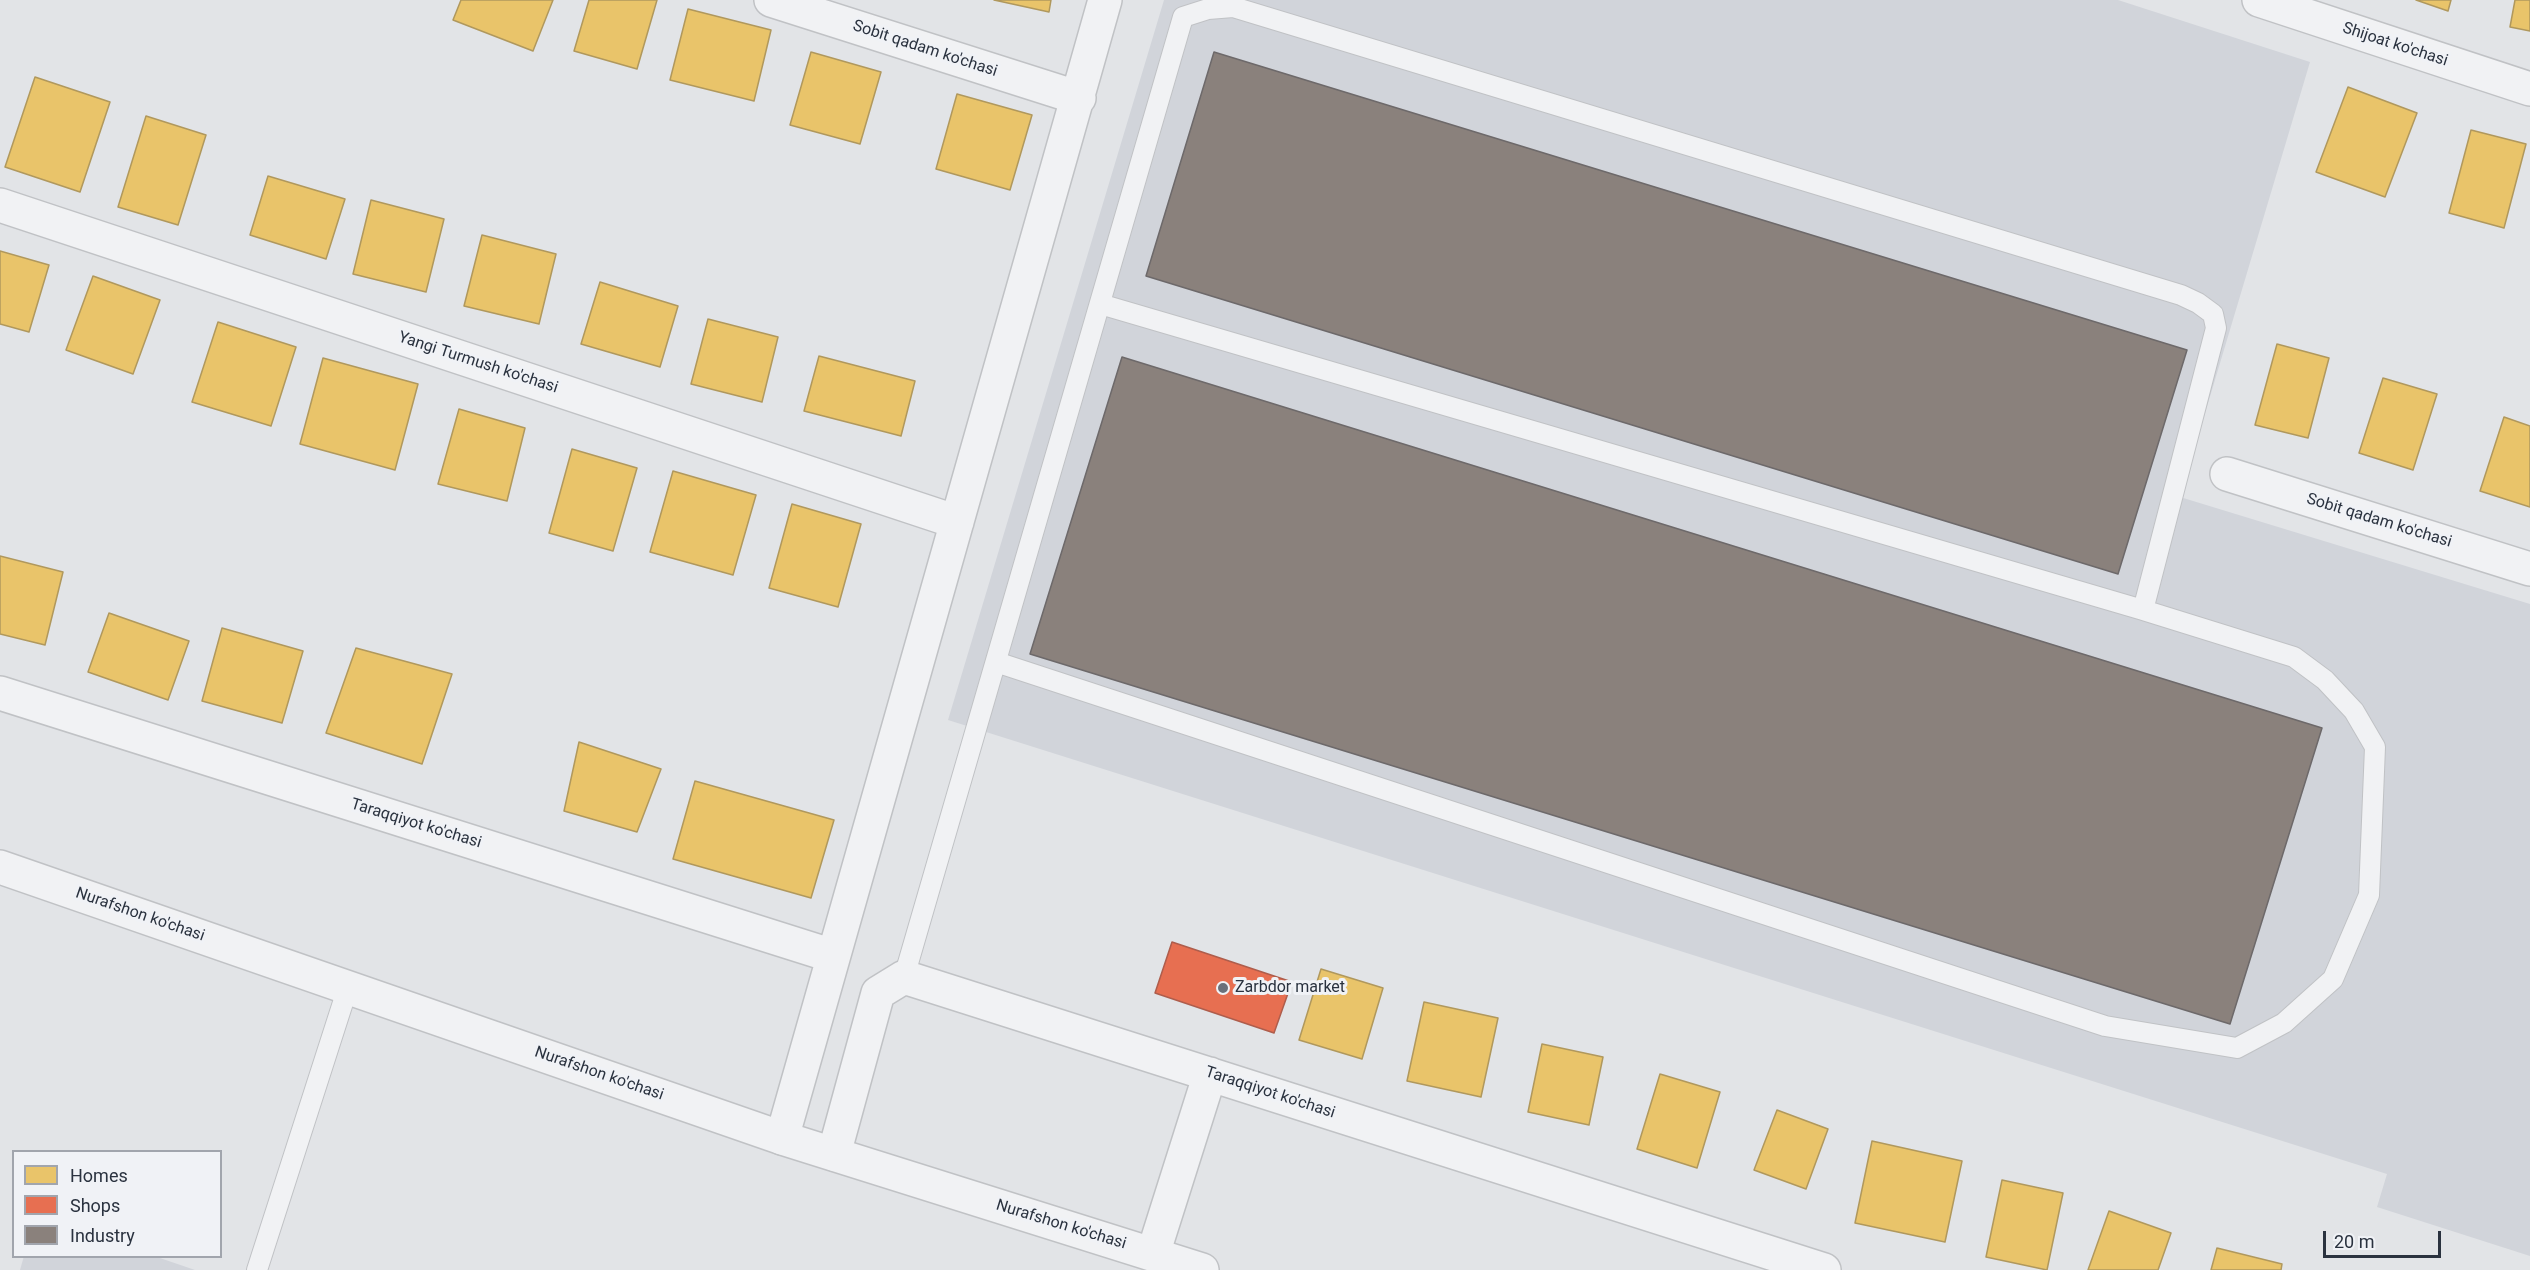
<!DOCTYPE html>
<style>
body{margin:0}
#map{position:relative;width:2530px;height:1270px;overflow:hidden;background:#e2e4e7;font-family:Roboto,sans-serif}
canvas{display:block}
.legend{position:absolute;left:12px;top:1150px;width:210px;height:108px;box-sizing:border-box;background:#f0f2f6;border:2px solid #a1a5ad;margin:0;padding:8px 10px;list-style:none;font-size:18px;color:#2a323f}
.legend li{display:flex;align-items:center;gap:12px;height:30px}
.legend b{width:30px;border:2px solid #a1a5ad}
.scale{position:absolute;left:2323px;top:1231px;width:118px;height:27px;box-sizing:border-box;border:3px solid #2a323f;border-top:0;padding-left:8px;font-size:18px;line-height:21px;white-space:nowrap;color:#2a323f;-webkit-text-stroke:4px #f0f2f6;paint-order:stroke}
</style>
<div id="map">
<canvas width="2530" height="1270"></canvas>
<ul class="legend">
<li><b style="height:16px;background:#e9c46a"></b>Homes</li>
<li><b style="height:16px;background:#e76f51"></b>Shops</li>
<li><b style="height:16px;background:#8a817c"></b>Industry</li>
</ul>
<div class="scale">20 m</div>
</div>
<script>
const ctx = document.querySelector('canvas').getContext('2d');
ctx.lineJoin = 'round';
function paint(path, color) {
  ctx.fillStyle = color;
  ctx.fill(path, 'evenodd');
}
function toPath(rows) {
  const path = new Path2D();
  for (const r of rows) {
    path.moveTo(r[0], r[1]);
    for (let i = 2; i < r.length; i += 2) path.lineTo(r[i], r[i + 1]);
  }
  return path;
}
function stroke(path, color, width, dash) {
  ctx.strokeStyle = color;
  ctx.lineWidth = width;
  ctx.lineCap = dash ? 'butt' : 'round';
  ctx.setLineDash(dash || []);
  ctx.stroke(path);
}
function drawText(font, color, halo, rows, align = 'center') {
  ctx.font = font + ' Roboto,sans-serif';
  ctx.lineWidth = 6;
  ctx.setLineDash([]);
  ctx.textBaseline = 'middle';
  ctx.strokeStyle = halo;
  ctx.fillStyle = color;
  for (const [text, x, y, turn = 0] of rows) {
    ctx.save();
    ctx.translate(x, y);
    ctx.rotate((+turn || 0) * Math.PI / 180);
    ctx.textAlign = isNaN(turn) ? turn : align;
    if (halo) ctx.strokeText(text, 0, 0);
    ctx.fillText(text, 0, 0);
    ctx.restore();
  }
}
const built = toPath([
 [1164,0,2118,0,2310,62,2180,497,2530,604,2530,1256,2377,1207,2387,1174,948,720],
 [24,1256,157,1257,195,1270,20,1270]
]);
const homes = toPath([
 [461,0,553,0,533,51,453,20,461,0],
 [589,0,657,0,637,69,574,51,589,0],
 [994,0,1051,0,1049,12,994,0],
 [2416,0,2451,0,2448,11,2416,0],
 [2515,0,2530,0,2530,31,2510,27,2515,0],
 [688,9,771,30,754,101,670,80,688,9],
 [811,52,881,72,860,144,790,125,811,52],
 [35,77,110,102,80,192,5,167,35,77],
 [2348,87,2417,113,2385,197,2316,172,2348,87],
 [957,94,1032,115,1010,190,936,169,957,94],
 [146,116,206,135,178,225,118,207,146,116],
 [2471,130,2526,144,2504,228,2449,213,2471,130],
 [268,176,345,199,326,259,250,235,268,176],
 [371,200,444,219,426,292,353,274,371,200],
 [482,235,556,254,539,324,464,306,482,235],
 [0,251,49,265,29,332,0,324,0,251],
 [93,276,160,300,133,374,66,350,93,276],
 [600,282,678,306,660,367,581,344,600,282],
 [708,319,778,337,762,402,691,384,708,319],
 [218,322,296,347,271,426,192,402,218,322],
 [2277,344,2329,358,2308,438,2255,425,2277,344],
 [819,356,915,381,901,436,804,411,819,356],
 [323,358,418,384,395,470,300,444,323,358],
 [2383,378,2437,394,2413,470,2359,453,2383,378],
 [459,409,525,428,507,501,438,484,459,409],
 [2504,417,2530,426,2530,507,2480,491,2504,417],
 [572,449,637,468,613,551,549,533,572,449],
 [673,471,756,495,733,575,650,552,673,471],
 [792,504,861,524,838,607,769,588,792,504],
 [0,556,63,572,45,645,0,634,0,556],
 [109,613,189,641,168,700,88,672,109,613],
 [222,628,303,651,282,723,202,701,222,628],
 [356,648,452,674,422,764,326,733,356,648],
 [579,742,661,769,637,832,564,811,579,742],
 [695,781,834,820,811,898,673,859,695,781],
 [1321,969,1383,988,1362,1059,1299,1040,1321,969],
 [1424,1002,1498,1018,1481,1097,1407,1081,1424,1002],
 [1542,1044,1603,1057,1589,1125,1528,1112,1542,1044],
 [1660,1074,1720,1092,1697,1168,1637,1149,1660,1074],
 [1777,1110,1828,1129,1806,1189,1754,1170,1777,1110],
 [1872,1141,1962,1161,1945,1242,1855,1223,1872,1141],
 [2002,1180,2063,1193,2047,1270,1986,1257,2002,1180],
 [2109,1211,2171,1233,2158,1270,2088,1270,2109,1211],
 [2217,1248,2282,1264,2281,1270,2211,1270,2217,1248]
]);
const shops = toPath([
 [1172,942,1292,982,1274,1033,1155,993,1172,942]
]);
const industry = toPath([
 [1214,52,2187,350,2118,574,1146,276,1214,52],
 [1122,357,2322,728,2230,1024,1030,654,1122,357]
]);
const service = toPath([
 [1100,304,2143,610],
 [904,977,1183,17,1208,9,1233,7,2181,295,2198,303,2213,314,2216,328,2143,610,2294,657,2325,680,2354,711,2375,747,2369,895,2333,979,2284,1023,2237,1048,2105,1026,996,662],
 [257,1270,348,987]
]);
const minor = toPath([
 [771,0,1079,98],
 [2259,0,2530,89],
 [0,205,957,522],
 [2227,474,2530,569],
 [0,693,833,956],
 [782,1138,1105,0],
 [834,1154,878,993,904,977,1824,1270],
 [1153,1254,1210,1074]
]);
const tertiary = toPath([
 [0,867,782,1138,1202,1270]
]);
const markers = [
 [1223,988,6,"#6a707a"]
];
const streetNames = [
 ["Shijoat ko'chasi",2395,45,18],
 ["Sobit qadam ko'chasi",925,49,18],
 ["Yangi Turmush ko'chasi",478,363,18],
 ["Sobit qadam ko'chasi",2379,521,17],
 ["Taraqqiyot ko'chasi",416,824,17],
 ["Nurafshon ko'chasi",140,915,19],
 ["Nurafshon ko'chasi",599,1074,19],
 ["Taraqqiyot ko'chasi",1270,1093,18],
 ["Nurafshon ko'chasi",1061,1225,17]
];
const poiNames = [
 ["Zarbdor market",1235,988]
];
paint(built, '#d1d4da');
paint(homes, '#e9c46a');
stroke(homes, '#b0985d', 1.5);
paint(shops, '#e76f51');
stroke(shops, '#ae5d4c', 1.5);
paint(industry, '#8a817c');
stroke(industry, '#6d696a', 1.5);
stroke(service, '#c0c2c5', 22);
stroke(minor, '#c0c2c5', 36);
stroke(tertiary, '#c0c2c5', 36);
stroke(service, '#f1f2f4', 20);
stroke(minor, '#f1f2f4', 33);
stroke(tertiary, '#f1f2f4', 33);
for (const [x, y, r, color] of markers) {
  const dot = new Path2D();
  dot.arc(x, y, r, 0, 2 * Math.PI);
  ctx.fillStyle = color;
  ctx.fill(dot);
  stroke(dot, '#f0f2f6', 2);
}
drawText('16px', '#2a323f', '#f0f2f6', streetNames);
drawText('16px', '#2a323f', '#f0f2f6', poiNames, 'left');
</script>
